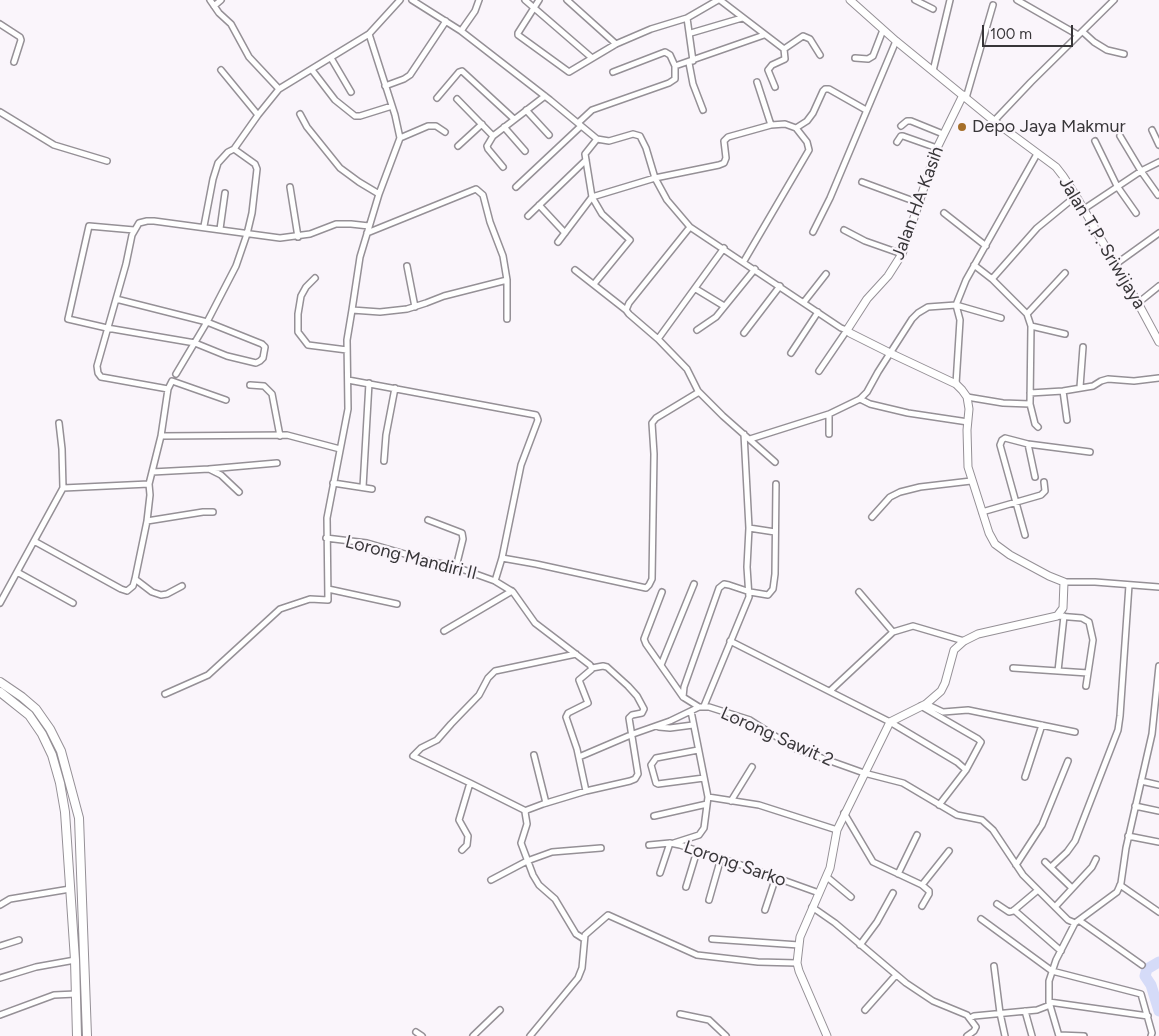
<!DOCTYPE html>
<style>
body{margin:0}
#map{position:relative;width:1159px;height:1036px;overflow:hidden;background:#faf5fb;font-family:Figtree,sans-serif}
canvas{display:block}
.scale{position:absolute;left:982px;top:25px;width:91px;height:22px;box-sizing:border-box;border:2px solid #383639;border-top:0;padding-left:6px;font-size:15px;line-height:18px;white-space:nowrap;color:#383639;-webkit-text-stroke:4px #faf5fb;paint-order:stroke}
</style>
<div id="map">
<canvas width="1159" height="1036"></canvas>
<div class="scale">100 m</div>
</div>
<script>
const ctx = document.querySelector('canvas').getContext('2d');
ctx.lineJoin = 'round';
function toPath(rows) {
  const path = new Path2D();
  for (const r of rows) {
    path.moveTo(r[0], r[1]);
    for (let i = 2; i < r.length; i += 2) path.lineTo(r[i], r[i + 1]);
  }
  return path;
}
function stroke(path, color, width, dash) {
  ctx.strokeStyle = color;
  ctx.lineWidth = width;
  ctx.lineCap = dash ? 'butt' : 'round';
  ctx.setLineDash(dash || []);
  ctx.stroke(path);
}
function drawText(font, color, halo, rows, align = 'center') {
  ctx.font = font + ' Figtree,sans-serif';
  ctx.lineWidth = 4.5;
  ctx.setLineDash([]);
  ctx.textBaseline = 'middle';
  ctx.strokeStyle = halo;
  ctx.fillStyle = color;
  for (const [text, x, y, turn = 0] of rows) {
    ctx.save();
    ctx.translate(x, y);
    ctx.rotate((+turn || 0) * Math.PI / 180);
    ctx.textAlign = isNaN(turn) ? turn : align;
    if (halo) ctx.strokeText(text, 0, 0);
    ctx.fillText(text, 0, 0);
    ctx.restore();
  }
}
const river = toPath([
 [1159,962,1147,969,1145,976,1151,985,1159,1011]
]);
const street = toPath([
 [210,0,219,13,231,24,249,57,279,89],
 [412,0,461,31,550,100,597,139,609,141,633,134,640,136,646,148,655,178,667,200,690,227,841,328,847,330,819,371],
 [525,0,592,58],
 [539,0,518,33,518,35,569,72,616,44,651,29,687,18,718,0],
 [567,0,616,44],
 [720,0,784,49,785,59,772,65,768,70,775,87],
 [915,0,933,9],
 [1017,0,1078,35],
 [214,6,221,0],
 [687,18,693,61],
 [0,24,20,37,21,40,14,62],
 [461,31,475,11,479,0],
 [1083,32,1094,42,1107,50,1124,54],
 [691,33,742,18],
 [784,49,803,36,810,39,820,55],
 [331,58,351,92],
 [855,58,868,59,873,56,883,30],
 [689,63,693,84,703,110],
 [675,66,764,35],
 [221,70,258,115],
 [312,70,335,100,355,116,360,116,392,106],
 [933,71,950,0],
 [757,82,771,125],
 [385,86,404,79,410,75,446,21],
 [437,98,459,72,462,71,514,119],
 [966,98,993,5],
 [457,99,493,136],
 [526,110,549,135],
 [0,112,54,145,107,161],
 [300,114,307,127,340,168,359,182,379,194],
 [994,121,1031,82,1114,0],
 [578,123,592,110,669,83,675,79,675,66,670,55,665,52,613,72],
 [901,126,907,121,911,121,943,134],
 [504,127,525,151],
 [1152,130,1159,145],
 [1120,136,1141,171,1158,195],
 [400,138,428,126,436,126,445,132],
 [1095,141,1117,186,1136,213],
 [897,142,901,136,903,136,937,148],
 [458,146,482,124],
 [503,167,488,149,487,146,493,136,545,96],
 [862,182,919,203],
 [290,187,298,237],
 [516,187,581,126],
 [539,205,565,233],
 [1084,209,1141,171,1159,162],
 [944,213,986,246],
 [528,216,586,160],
 [204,226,213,179,218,163,228,152,234,149,258,115,279,89,369,34,400,0],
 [690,227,629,303,626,310,629,314,658,339,687,369,698,391,723,416,775,462],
 [220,229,225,193],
 [844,230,865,241,902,254],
 [813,232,830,198,896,41],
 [558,242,592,197,585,154,597,139],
 [744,261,809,150,807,142,796,128],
 [1116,264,1159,233],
 [974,265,992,279,1027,314,1031,326,1030,404,1035,424,1038,427],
 [407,266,415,307],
 [575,270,626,310],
 [315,278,306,287,301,296,298,314,298,332,308,345,347,350],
 [992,279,1037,228,1076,196],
 [594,284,630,240,602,214,592,197,655,178,719,165,724,163,726,158,724,141,728,137,771,125,785,124,796,128,807,121,813,113,823,91,825,89,829,89,866,110],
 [696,289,724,306],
 [116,299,207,322,262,344,265,347,263,358,260,361,256,363,227,356,195,343,107,328,68,319,89,226,134,230],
 [804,302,826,274],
 [1138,303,1159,286],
 [352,310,380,312,407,309,426,303,444,296,507,280,503,256,490,222,483,195,476,189,367,233],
 [1027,314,1065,273],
 [507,319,507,280],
 [1031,326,1065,334],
 [697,330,716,317,755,269],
 [744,333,780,286],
 [658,339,724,248],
 [791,353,818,312],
 [176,374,207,322,236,266,247,234,252,213,257,169,255,164,234,149],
 [348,380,536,415,537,417,538,420,521,465,502,558,495,581],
 [956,384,960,320,956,305,966,280,1037,154],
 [250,385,264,386,272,394,280,436],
 [1080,387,1083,347],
 [168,389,107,378,101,377,98,373,97,366,126,264,132,235,139,223,147,221,154,221,280,238,310,234,336,224,351,224,369,226],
 [1063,391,1067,420],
 [1030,393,1063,391,1093,386,1101,381,1108,379,1134,381,1159,378],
 [967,397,1003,403,1030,404],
 [860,399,870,404,908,413,968,422],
 [59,423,62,449,63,488],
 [829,434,829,414,860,399,867,392,878,372,912,319,918,313,928,307,956,305,1001,318],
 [161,436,287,435,340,449],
 [750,439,829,414],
 [1028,444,1035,477],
 [384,461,386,435,395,388],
 [209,469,277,463],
 [152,472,209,469,221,475,239,492],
 [333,483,372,489],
 [363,487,369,383],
 [982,512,1041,495,1045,491,1044,482],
 [872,517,890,497,900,492,920,487,971,481],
 [428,520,462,533,463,539,456,567],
 [147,521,203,512,213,512],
 [749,528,775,532],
 [1025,535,1000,445,1002,440,1005,438,1028,444,1090,452],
 [326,538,367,543,429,561,456,567,495,581,513,592,535,623,590,665,592,669,579,680,588,703,568,713,566,717,577,749,586,791],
 [34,541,121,589,127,591,133,586,135,579,147,521,150,495,149,484],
 [502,558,536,564,646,588,649,585,652,579,654,454,652,423,656,418,699,392],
 [17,572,73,603],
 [135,579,152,592,161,595,167,594,182,586],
 [1064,582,1095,582,1159,587],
 [328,589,397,604],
 [662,592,644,639,646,644,683,697],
 [859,592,893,632,913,626,964,641],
 [0,603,63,488,149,484,161,436,168,389,172,381,226,400],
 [1057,616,1082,618,1089,622,1093,640,1086,686],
 [444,631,512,591],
 [730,641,890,722,957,762,966,770,981,742,978,739,921,706],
 [661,665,694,584],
 [1013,668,1088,673],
 [1058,671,1064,616],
 [831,690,893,632],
 [165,694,208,675,280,609,310,599,328,600,327,518,348,409,347,340,352,310,360,257,379,194,400,138,395,115,369,34],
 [926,704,943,712,968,710,1075,732],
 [704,706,749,597,747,567,749,528,744,434],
 [699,707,683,697,684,687,719,588,724,584,729,585,750,592,768,595,773,589,775,574,776,484],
 [659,727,670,728,693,725],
 [698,750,656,758,651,765,656,783,658,784,704,778],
 [534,755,546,803],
 [579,757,633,734,670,721,699,707,709,707,750,720,794,748,864,773,903,783,957,815,982,820,993,830,1023,875,1068,920,1075,923,1117,892,1121,883,1126,848,1152,734,1159,666],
 [1025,777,1042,725],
 [1141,781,1159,785],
 [470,783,413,756,421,748,437,740,451,724,479,695,488,678,495,671,576,654],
 [708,797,759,805,837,830],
 [731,801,752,767],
 [939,805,966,770],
 [1135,806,1159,811],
 [844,813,873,862,922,885,929,891,929,894,922,906],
 [654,816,707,804],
 [1128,836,1159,842],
 [674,843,699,835,704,828,708,797,691,711],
 [649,845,670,843,680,845,741,865,819,893],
 [462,850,467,845,468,836,459,820,470,783,526,811],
 [1045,862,1072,888],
 [1016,865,1042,825,1068,761],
 [1051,867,1067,852,1075,841,1118,730,1120,716,1129,585],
 [660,873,670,843],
 [898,874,917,835],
 [827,877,851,897],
 [491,880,527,861,552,852,601,848],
 [922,885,949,851],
 [1120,885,1159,912],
 [686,887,697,851],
 [709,900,721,858],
 [997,904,1009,912,1013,911,1038,890],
 [0,905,10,899,70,889],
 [812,907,835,923,906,983,933,1001,967,1015,976,1027,974,1031,967,1036],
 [1055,907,1092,867,1096,859],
 [765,910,776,877],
 [1014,910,1061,951],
 [981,919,1052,971,1141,994,1152,1033,1151,1036],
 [1080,921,1142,965],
 [584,939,576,934,555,899,539,885,533,875,521,843,527,824,525,812,527,810,543,804,586,791,630,781,635,779,638,774,629,718,632,715,642,713,644,709,637,696,628,686,607,667,603,666,592,668],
 [712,939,799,945],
 [860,945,877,922,893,893],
 [0,946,19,940],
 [994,966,1000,1013,1005,1036],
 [0,978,36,967,75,960],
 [1049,1002,1148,1016],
 [865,1010,896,975],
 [1025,1011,1032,1036],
 [680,1014,709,1020,726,1036],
 [0,1015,54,995,76,994],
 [970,1018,974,1016,1037,1010,1050,1005],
 [416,1032,422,1036],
 [1059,1035,1084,1036],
 [473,1036,500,1010],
 [530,1036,578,978,582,968,585,935,608,915,697,955,758,962,797,963],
 [1059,1036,1049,1002,1049,981,1056,960,1075,923]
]);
const secondary = toPath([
 [850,0,896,41,994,121,1056,167,1063,176,1076,196,1138,303,1159,342],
 [827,1036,799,971,797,963,800,937,830,868,837,830,890,722,926,704,941,691,945,683,954,650,964,641,978,634,1057,616,1063,608,1064,582,1049,576,1010,555,995,544,989,533,968,467,967,430,969,409,967,397,962,390,956,384,890,353,850,333,847,330,867,299,888,276,902,254,937,148,963,95]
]);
const primary = toPath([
 [0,682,22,697,36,709,50,729,61,751,79,818,87,1036],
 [0,692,29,715,42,734,52,755,60,783,65,812,75,960,77,1036]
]);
const markers = [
 [962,127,5,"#a56e2a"]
];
const poiNames = [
 ["Depo Jaya Makmur",972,127]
];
const streetNames = [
 ["Jalan HA Kasih",918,203,-70],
 ["Jalan T.P. Sriwijaya",1102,243,59],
 ["Lorong Mandiri II",411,558,14],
 ["Lorong Sawit 2",777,737,24],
 ["Lorong Sarko",735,864,19]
];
stroke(river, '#d5dbf8', 11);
stroke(street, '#959096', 8);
stroke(secondary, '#959096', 9);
stroke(primary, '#959096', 10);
stroke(street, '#fff', 5);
stroke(secondary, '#fff', 7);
stroke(primary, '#fff', 8);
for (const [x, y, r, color] of markers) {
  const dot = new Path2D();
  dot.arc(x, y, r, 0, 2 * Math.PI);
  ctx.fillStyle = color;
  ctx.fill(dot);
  stroke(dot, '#faf5fb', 2);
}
drawText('18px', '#383639', '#faf5fb', poiNames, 'left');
drawText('18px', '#383639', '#faf5fb', streetNames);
</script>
